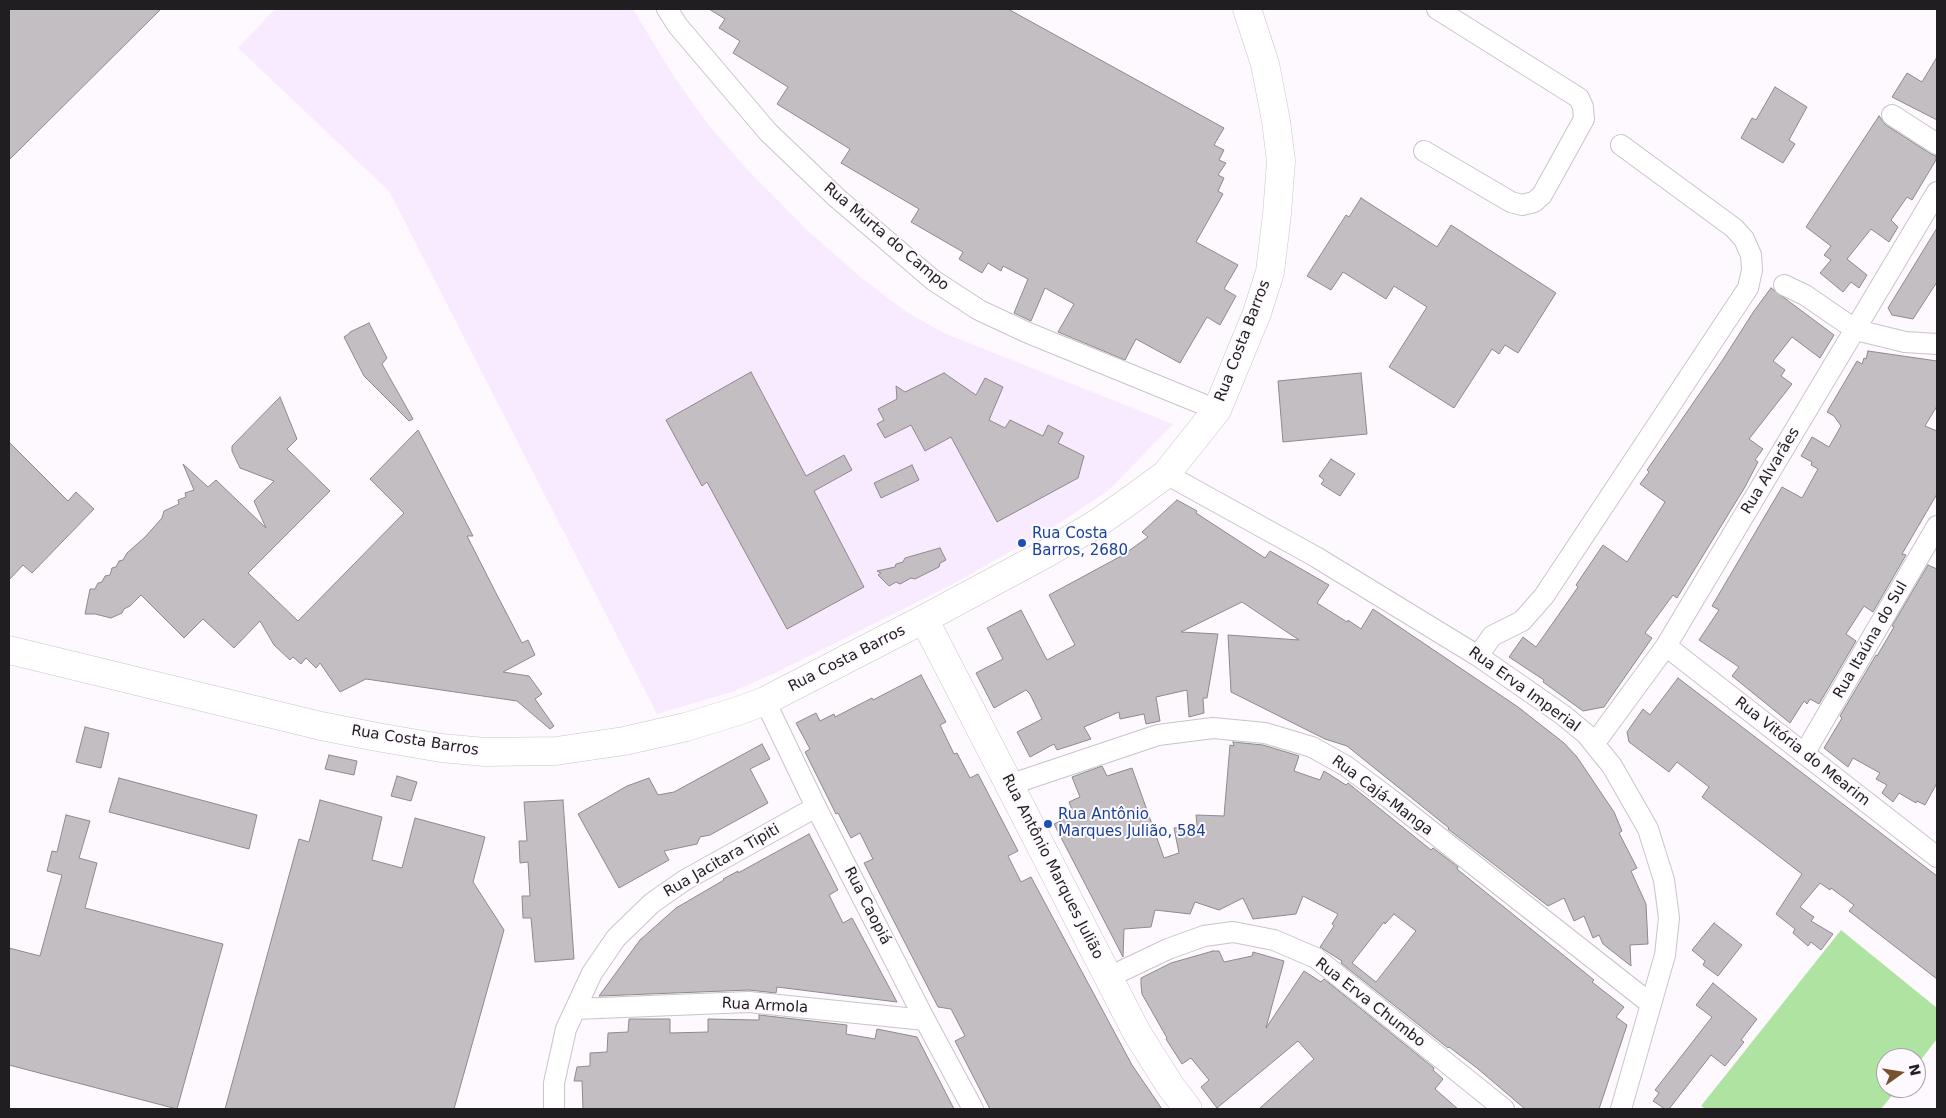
<!DOCTYPE html>
<meta charset="utf-8">
<style>
body{margin:0}
#map{position:relative;width:1946px;height:1118px;overflow:hidden;background:#fef9fe;font-family:"DejaVu Sans",sans-serif}
canvas{display:block}
.frame{position:absolute;inset:0;border:10px solid #201e20;pointer-events:none}
.north{position:absolute;left:1876px;top:1048px;width:50px;height:50px;box-sizing:border-box;background:#fef9fe;border:1px solid #a5a1a5;border-radius:50%;rotate:77deg;font-size:14px;font-weight:700;line-height:20px;text-align:center;color:#201e20}
.north::after{content:'';display:block;margin:auto;width:18px;height:22px;background:#77532d;clip-path:polygon(50% 0,100% 100%,50% 72%,0 100%)}
</style>
<div id="map">
<canvas width="1946" height="1118"></canvas>
<div class="frame"></div>
<div class="north">N</div>
</div>
<script>
const ctx = document.querySelector('canvas').getContext('2d');
ctx.lineJoin = 'round';
function paint(path, color) {
  ctx.fillStyle = color;
  ctx.fill(path, 'evenodd');
}
function toPath(rows) {
  const path = new Path2D();
  for (const r of rows) {
    path.moveTo(r[0], r[1]);
    for (let i = 2; i < r.length; i += 2) path.lineTo(r[i], r[i + 1]);
  }
  return path;
}
function stroke(path, color, width, dash) {
  ctx.strokeStyle = color;
  ctx.lineWidth = width;
  ctx.lineCap = dash ? 'butt' : 'round';
  ctx.setLineDash(dash || []);
  ctx.stroke(path);
}
function drawText(font, color, halo, rows, align = 'center') {
  ctx.font = font + ' "DejaVu Sans",sans-serif';
  ctx.lineWidth = 4;
  ctx.setLineDash([]);
  ctx.textBaseline = 'middle';
  ctx.strokeStyle = halo;
  ctx.fillStyle = color;
  for (const [text, x, y, turn = 0] of rows) {
    ctx.save();
    ctx.translate(x, y);
    ctx.rotate((+turn || 0) * Math.PI / 180);
    ctx.textAlign = isNaN(turn) ? turn : align;
    if (halo) ctx.strokeText(text, 0, 0);
    ctx.fillText(text, 0, 0);
    ctx.restore();
  }
}
const industrial = toPath([
 [275,9,633,9,671,72,707,123,744,166,808,231,859,276,908,313,946,334,1173,424,1109,490,1052,528,953,584,775,673,732,692,657,714,389,191,238,48]
]);
const green = toPath([
 [1841,930,1937,1008,1937,1039,1916,1066,1916,1058,1886,1058,1886,1088,1898,1088,1881,1109,1706,1109,1701,1106]
]);
const building = toPath([
 [9,9,161,9,9,160,9,9],
 [709,9,1008,9,1224,128,1214,145,1224,150,1219,160,1226,163,1218,175,1224,178,1218,191,1223,194,1196,242,1238,265,1224,289,1236,296,1220,325,1207,317,1180,363,1136,339,1125,360,1058,332,1074,304,1045,288,1031,321,1014,313,1028,279,1003,266,1001,271,988,263,982,273,959,259,963,252,911,222,919,209,841,163,850,149,777,104,788,87,733,53,740,41,719,28,725,19,709,9],
 [1937,57,1937,120,1892,97,1907,73,1922,82,1937,57],
 [1775,87,1807,107,1789,140,1795,144,1783,163,1741,138,1752,118,1756,120,1775,87],
 [1879,116,1886,125,1931,154,1936,156,1936,160,1912,200,1907,197,1891,220,1898,227,1889,242,1871,229,1847,259,1867,275,1859,288,1851,282,1843,292,1820,273,1831,260,1824,255,1831,246,1806,227,1879,116],
 [1361,198,1437,247,1451,225,1556,293,1518,353,1505,345,1499,354,1492,349,1454,408,1389,367,1427,307,1394,286,1386,299,1343,272,1331,290,1307,276,1346,215,1349,217,1361,198],
 [1937,228,1937,282,1913,319,1892,315,1888,308,1937,228],
 [1771,288,1834,335,1820,358,1792,337,1773,361,1785,370,1781,376,1792,384,1749,439,1763,449,1755,460,1758,462,1745,487,1677,598,1673,595,1645,633,1652,638,1604,707,1583,711,1543,682,1544,680,1509,657,1523,637,1536,647,1578,587,1576,585,1603,545,1627,562,1665,502,1640,484,1649,472,1647,470,1722,361,1754,311,1771,288],
 [369,323,387,358,382,364,413,419,409,421,364,376,344,337,350,333,350,332,369,323],
 [1868,351,1937,361,1937,406,1925,426,1937,431,1937,494,1902,554,1906,555,1873,612,1864,606,1846,634,1856,641,1819,704,1810,699,1807,704,1804,701,1790,723,1732,676,1739,667,1699,640,1719,610,1712,606,1782,487,1802,498,1818,469,1811,465,1812,462,1801,456,1812,437,1829,447,1841,426,1834,416,1827,412,1857,361,1862,364,1864,358,1866,359,1868,351],
 [751,372,806,476,844,455,852,470,814,491,864,587,787,629,707,482,702,486,666,420,751,372],
 [944,373,976,395,985,378,1003,387,989,420,1005,428,1010,420,1043,436,1048,425,1063,433,1058,443,1084,456,1078,478,997,522,951,437,925,451,911,425,885,438,877,424,884,420,878,409,897,399,896,386,905,392,944,373],
 [1361,373,1367,434,1283,442,1278,381,1361,373],
 [280,397,297,439,287,449,330,491,248,573,298,621,404,513,370,479,418,430,473,536,467,536,497,595,522,643,528,640,535,655,503,672,529,676,542,694,535,699,554,726,550,729,517,701,366,679,340,692,320,663,316,668,306,658,301,664,293,657,290,660,274,645,260,621,234,648,203,619,184,638,141,595,130,606,124,609,122,613,111,618,95,614,85,614,90,589,95,589,98,583,102,582,105,576,110,575,112,568,116,567,119,561,123,560,127,553,145,537,162,518,164,511,179,504,178,500,186,497,185,493,194,490,183,464,208,487,216,480,266,528,254,501,274,481,240,468,232,451,232,446,280,397],
 [9,442,68,501,76,492,94,509,32,573,23,565,9,580,9,442],
 [1331,459,1355,474,1340,496,1321,484,1324,480,1319,476,1331,459],
 [912,465,919,480,881,498,874,483,912,465],
 [1177,500,1197,511,1196,513,1265,558,1270,551,1329,585,1317,603,1347,622,1348,620,1361,629,1373,609,1518,707,1564,743,1577,757,1614,812,1622,831,1619,833,1637,868,1631,871,1646,904,1648,944,1630,945,1631,966,1603,944,1599,935,1593,938,1584,916,1574,921,1564,898,1548,906,1448,829,1449,828,1347,746,1325,739,1231,692,1228,635,1299,640,1242,602,1181,632,1218,634,1207,698,1203,698,1204,713,1189,717,1187,690,1156,697,1160,721,1146,724,1144,714,1120,719,1119,712,1084,727,1091,739,1057,750,1054,744,1030,757,1017,732,1042,719,1030,694,1026,690,994,708,976,673,1003,659,987,628,1021,610,1047,660,1075,645,1049,595,1123,555,1148,537,1142,532,1177,500],
 [940,548,946,560,940,563,939,567,915,579,911,578,900,584,896,582,889,586,878,575,881,573,877,571,895,567,896,564,903,562,905,558,940,548],
 [1928,565,1937,569,1937,783,1925,805,1917,801,1916,803,1899,793,1893,802,1882,793,1887,785,1876,779,1880,773,1853,758,1848,767,1824,748,1842,718,1840,716,1876,655,1877,656,1894,627,1892,626,1928,565],
 [921,675,946,722,940,725,954,754,957,753,970,778,978,774,1018,851,1008,856,1021,882,1031,877,1132,1065,1162,1109,990,1109,955,1041,965,1036,951,1009,938,1007,864,863,873,859,860,833,851,838,838,813,836,814,805,752,810,749,796,723,816,713,820,721,834,714,835,717,872,698,873,700,921,675],
 [1678,678,1937,876,1937,979,1849,911,1854,905,1831,888,1830,890,1820,883,1800,907,1814,917,1811,921,1833,934,1821,950,1811,942,1808,946,1793,933,1795,929,1776,914,1802,874,1702,797,1709,787,1677,762,1669,772,1629,742,1627,732,1643,709,1650,715,1678,678],
 [85,727,109,733,101,768,76,762,85,727],
 [1233,742,1263,745,1296,755,1299,756,1294,771,1320,780,1324,771,1346,785,1348,783,1431,850,1433,848,1458,867,1457,869,1594,980,1592,982,1624,1007,1616,1017,1627,1025,1599,1109,1525,1109,1477,1068,1449,1047,1448,1048,1341,963,1342,961,1320,947,1334,926,1332,924,1338,914,1303,896,1296,914,1253,919,1243,898,1219,910,1195,902,1190,914,1155,910,1151,927,1124,929,1123,957,1054,824,1074,815,1069,802,1080,797,1072,777,1102,766,1107,776,1132,768,1164,858,1179,853,1174,828,1197,825,1196,815,1224,816,1230,745,1234,746,1233,742],
 [1394,914,1416,931,1376,982,1352,963,1384,922,1385,924,1394,914],
 [762,744,770,759,750,769,768,803,710,835,700,837,697,844,664,851,669,860,619,888,578,814,627,786,649,778,658,795,674,792,762,744],
 [329,755,357,761,354,775,325,769,329,755],
 [397,776,417,782,411,801,391,796,397,776],
 [119,778,257,815,249,849,109,812,119,778],
 [320,800,382,817,372,860,402,868,415,818,485,837,473,882,504,930,454,1109,225,1109,299,839,309,842,320,800],
 [563,800,574,959,535,962,531,918,523,918,522,896,530,896,528,862,520,863,519,841,527,841,524,802,563,800],
 [66,815,90,821,79,858,97,863,85,908,223,944,177,1109,9,1065,9,948,40,956,62,875,47,871,52,851,57,852,66,815],
 [809,834,838,890,829,895,843,923,852,918,897,1002,777,987,776,993,749,990,599,996,640,940,676,908,724,880,723,879,738,871,738,873,809,834],
 [1714,923,1742,945,1718,976,1703,965,1705,961,1692,950,1714,923],
 [1213,951,1219,951,1224,962,1252,956,1253,952,1284,961,1266,1028,1304,971,1321,982,1324,979,1434,1068,1433,1070,1443,1079,1435,1089,1458,1109,1259,1109,1314,1059,1298,1041,1217,1108,1201,1087,1209,1080,1191,1058,1182,1064,1166,1039,1167,1038,1142,994,1141,985,1141,978,1171,963,1213,951],
 [1713,983,1757,1019,1741,1040,1744,1042,1725,1066,1711,1055,1669,1109,1665,1109,1653,1101,1659,1093,1655,1090,1712,1017,1696,1005,1713,983],
 [759,1015,847,1025,846,1034,875,1039,877,1029,917,1037,954,1109,583,1109,582,1081,574,1081,577,1067,590,1066,590,1053,607,1052,608,1033,628,1032,629,1019,670,1019,670,1033,708,1032,708,1019,759,1020,759,1015]
]);
const street = toPath([
 [667,9,678,26,768,132,837,198,933,280,979,310,1026,332,1217,410],
 [1892,115,1937,144],
 [1424,151,1511,202,1522,205,1534,202,1542,195,1584,119,1583,107,1579,98,1437,9],
 [1784,285,1805,295,1856,330,1905,342,1937,344],
 [1166,474,1316,557,1478,656,1563,715,1586,734,1612,766,1648,829,1664,880,1669,918,1665,955,1621,1109],
 [1666,646,1937,857],
 [1478,656,1492,636,1522,621,1544,596,1748,288,1752,270,1751,255,1744,239,1734,228,1621,145],
 [765,701,816,807,925,1020,973,1109],
 [1594,744,1666,646,1937,192],
 [1804,754,1937,526],
 [1009,785,1158,735,1213,728,1265,733,1312,747,1346,766,1389,798,1651,1004],
 [1109,977,1168,949,1204,936,1233,932,1274,940,1316,958,1504,1109],
 [575,1009,749,1002,925,1020],
 [554,1109,554,1083,566,1029,592,973,616,938,652,903,685,880,816,807]
]);
const secondary = toPath([
 [924,619,1137,1033,1171,1087,1188,1109],
 [9,650,321,726,377,737,441,748,485,752,556,751,624,741,686,727,738,711,765,701,924,619,1047,553,1096,524,1125,504,1166,474,1217,410,1257,313,1270,272,1277,214,1281,161,1276,121,1265,64,1247,9]
]);
const markers = [
 [1022,543,5,"#1a4fb4"],
 [1048,824,5,"#1a4fb4"]
];
const streetNames = [
 ["Rua Murta do Campo",886,237,40],
 ["Rua Costa Barros",1243,341,-69],
 ["Rua Alvarães",1771,471,-59],
 ["Rua Itaúna do Sul",1871,640,-60],
 ["Rua Costa Barros",847,659,-27],
 ["Rua Erva Imperial",1524,690,36],
 ["Rua Costa Barros",415,741,9],
 ["Rua Vitória do Mearim",1802,752,38],
 ["Rua Cajá-Manga",1382,796,37],
 ["Rua Jacitara Tipiti",722,861,-30],
 ["Rua Antônio Marques Julião",1052,867,63],
 ["Rua Caopiá",867,906,63],
 ["Rua Erva Chumbo",1370,1003,38],
 ["Rua Armola",765,1006,3]
];
const transitNames = [
 ["Rua Costa",1032,534],
 ["Barros, 2680",1032,551],
 ["Rua Antônio",1058,815],
 ["Marques Julião, 584",1058,832]
];
paint(industrial, '#f9ebff');
paint(green, '#aee3a1');
paint(building, '#c3bec1');
stroke(building, '#8f898d', 1);
stroke(street, '#c9c4c9', 22);
stroke(secondary, '#c9c4c9', 29);
stroke(street, '#fff', 20);
stroke(secondary, '#fff', 28);
for (const [x, y, r, color] of markers) {
  const dot = new Path2D();
  dot.arc(x, y, r, 0, 2 * Math.PI);
  ctx.fillStyle = color;
  ctx.fill(dot);
  stroke(dot, '#fef9fe', 2);
}
drawText('15px', '#201e20', '#fef9fe', streetNames);
drawText('15px', '#164399', '#fef9fe', transitNames, 'left');
</script>
